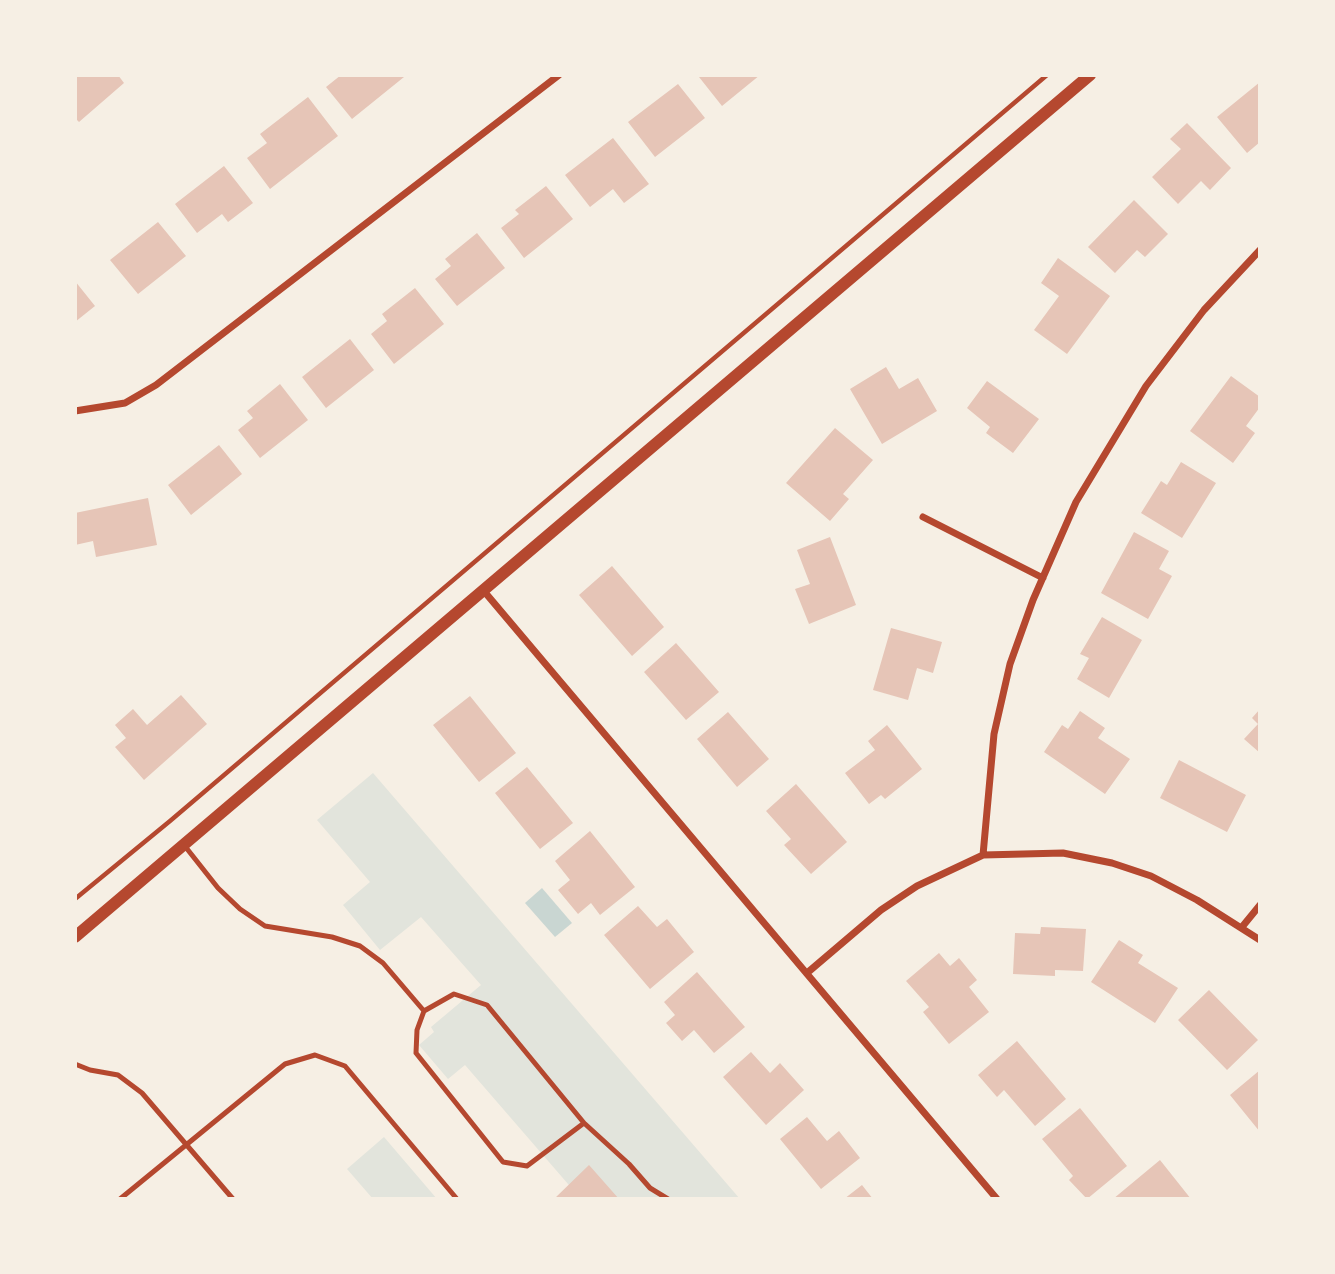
<!DOCTYPE html>
<style>
body{margin:0}
#map{position:relative;width:1335px;height:1274px;overflow:hidden;background:#f6efe4;font-family:"PT Sans Narrow",sans-serif}
canvas{display:block}
.frame{position:absolute;inset:0;border:77px solid #f6efe4;pointer-events:none}
</style>
<div id="map">
<canvas width="1335" height="1274"></canvas>
<div class="frame"></div>
</div>
<script>
const ctx = document.querySelector('canvas').getContext('2d');
ctx.lineJoin = 'round';
function paint(path, color) {
  ctx.fillStyle = color;
  ctx.fill(path, 'evenodd');
}
function toPath(rows) {
  const path = new Path2D();
  for (const r of rows) {
    path.moveTo(r[0], r[1]);
    for (let i = 2; i < r.length; i += 2) path.lineTo(r[i], r[i + 1]);
  }
  return path;
}
function stroke(path, color, width, dash) {
  ctx.strokeStyle = color;
  ctx.lineWidth = width;
  ctx.lineCap = dash ? 'butt' : 'round';
  ctx.setLineDash(dash || []);
  ctx.stroke(path);
}
const green = toPath([
 [373,773,740,1199,581,1199,465,1065,448,1079,419,1045,434,1032,431,1027,481,985,421,917,380,950,343,905,370,882,317,820],
 [384,1137,437,1199,373,1199,347,1169]
]);
const water = toPath([
 [542,888,572,923,555,937,525,903]
]);
const building = toPath([
 [75,75,118,75,124,83,79,122,75,118],
 [341,75,403,75,404,77,352,119,326,87],
 [701,75,760,75,722,106,699,77],
 [1260,82,1260,142,1247,153,1217,117],
 [678,84,705,118,655,157,628,122],
 [308,97,338,136,270,189,247,158,267,143,260,134],
 [1187,123,1231,168,1210,190,1201,181,1178,204,1152,177,1181,149,1170,139],
 [613,138,649,184,624,203,613,189,590,207,565,175],
 [224,166,253,203,228,222,222,214,197,233,175,204],
 [546,186,573,219,524,258,501,228,519,214,515,210],
 [1134,200,1168,234,1145,257,1137,250,1115,273,1088,247],
 [158,222,186,256,138,294,110,260],
 [477,233,505,268,457,306,435,279,451,266,445,259],
 [1058,258,1110,296,1067,354,1034,330,1059,296,1041,283],
 [75,281,95,306,75,322],
 [415,288,444,324,394,364,371,334,387,321,382,314],
 [350,339,374,370,326,408,302,377],
 [886,367,899,389,918,378,937,411,882,444,850,389],
 [1231,376,1260,397,1260,407,1246,426,1255,433,1233,463,1190,431],
 [987,381,1039,419,1013,453,986,433,990,427,967,408],
 [280,384,308,420,260,458,238,430,253,418,247,411],
 [835,428,873,460,843,494,849,499,830,521,786,483],
 [219,445,242,474,191,515,168,485],
 [1181,462,1216,483,1182,538,1141,513,1161,481,1167,485],
 [148,498,157,545,96,557,93,541,75,545,75,513],
 [1134,532,1169,551,1159,569,1172,576,1148,619,1101,593],
 [830,537,856,605,809,624,795,589,810,584,797,550],
 [612,566,664,627,632,656,579,595],
 [1102,617,1142,640,1109,698,1077,679,1089,658,1080,654],
 [891,628,942,642,933,673,917,668,908,700,873,690],
 [676,643,719,692,686,720,644,672],
 [181,695,207,724,144,780,115,747,126,738,115,725,133,709,147,725],
 [470,696,516,753,479,782,433,725],
 [1260,709,1260,753,1244,739,1258,724,1252,718],
 [1080,711,1105,728,1098,738,1130,759,1105,794,1044,752,1062,725,1068,729],
 [728,712,769,759,737,787,697,739],
 [887,725,922,769,885,799,881,795,869,804,845,773,875,750,868,741],
 [1179,760,1246,795,1227,832,1160,798],
 [527,767,573,823,540,849,495,793],
 [796,784,847,842,811,874,784,845,791,839,766,811],
 [590,831,635,887,600,915,591,903,578,914,558,890,570,880,555,861],
 [638,906,657,927,667,919,694,952,650,989,604,935],
 [1041,927,1086,929,1083,971,1055,970,1055,976,1013,974,1015,933,1040,934],
 [1119,940,1143,955,1138,963,1178,988,1155,1023,1091,982],
 [939,953,950,966,959,958,977,980,969,987,989,1012,949,1044,923,1012,929,1007,906,981],
 [697,972,745,1027,714,1053,694,1030,682,1041,666,1023,675,1015,664,1002],
 [1209,990,1258,1040,1227,1070,1178,1020],
 [1017,1041,1066,1099,1035,1126,1004,1090,997,1097,978,1075],
 [751,1052,770,1073,780,1063,804,1090,766,1125,723,1077],
 [1260,1070,1260,1132,1230,1095],
 [1080,1108,1127,1166,1087,1199,1069,1180,1073,1176,1042,1139],
 [807,1117,827,1141,839,1131,860,1158,821,1189,780,1139],
 [1160,1160,1191,1199,1113,1199],
 [589,1165,619,1199,554,1199],
 [862,1185,873,1199,844,1199]
]);
const path = toPath([
 [75,899,170,821,1047,75]
]);
const service = toPath([
 [184,845,218,888,240,909,265,926,332,937,360,946,383,963,424,1011,417,1030,416,1053,503,1162,527,1166,584,1123,487,1005,454,994,424,1011],
 [75,1064,90,1070,118,1075,142,1093,233,1199],
 [584,1123,629,1164,650,1188,668,1199],
 [120,1199,285,1064,315,1055,345,1066,457,1199]
]);
const minor = toPath([
 [75,411,125,403,156,385,559,75],
 [923,517,1043,578],
 [483,590,997,1199],
 [983,855,994,734,1010,664,1033,600,1076,502,1146,386,1204,310,1260,250],
 [1242,927,1260,905],
 [807,973,881,910,917,886,983,855,1063,853,1112,863,1151,876,1197,900,1260,940]
]);
const tertiary = toPath([
 [75,937,1090,75]
]);
paint(green, '#e2e4dc');
paint(water, '#c9d6d2');
paint(building, '#e6c5b7');
stroke(path, '#b5482f', 4.5);
stroke(service, '#b5482f', 5);
stroke(minor, '#b5482f', 7);
stroke(tertiary, '#b5482f', 12);
</script>
